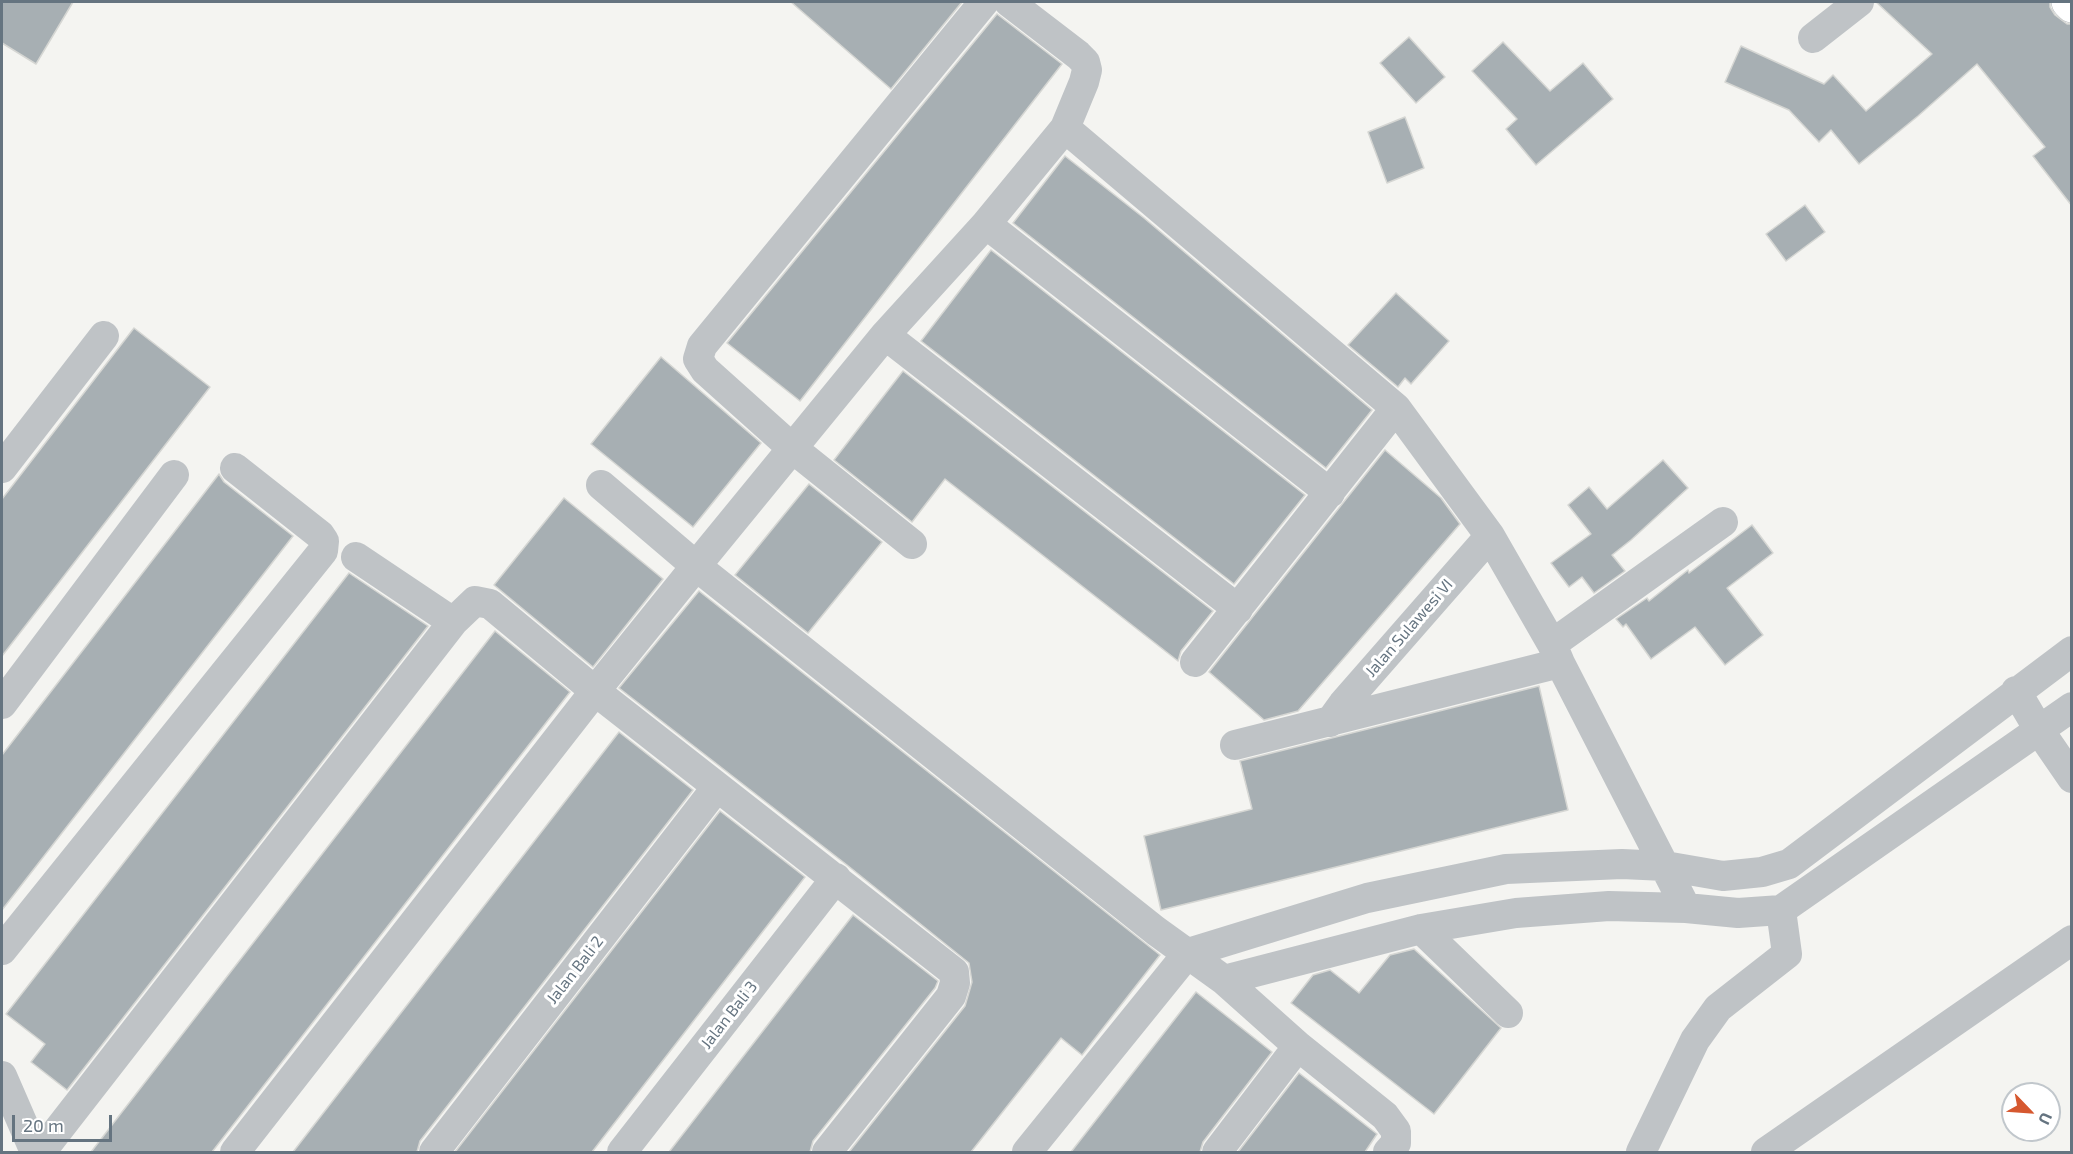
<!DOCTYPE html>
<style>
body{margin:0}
#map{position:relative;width:2073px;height:1154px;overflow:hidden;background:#f4f4f1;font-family:"Exo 2",sans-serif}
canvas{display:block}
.frame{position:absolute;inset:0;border:3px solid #657480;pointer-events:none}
.north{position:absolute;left:2001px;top:1082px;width:60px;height:60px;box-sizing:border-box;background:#fff;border:2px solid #c1c7cc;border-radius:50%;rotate:115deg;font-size:16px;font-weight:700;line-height:24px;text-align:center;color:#657480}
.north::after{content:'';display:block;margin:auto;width:21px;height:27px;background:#d6582f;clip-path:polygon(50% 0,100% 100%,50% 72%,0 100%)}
.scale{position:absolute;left:12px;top:1115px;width:100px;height:27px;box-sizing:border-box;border:3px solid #657480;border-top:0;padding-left:8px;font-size:18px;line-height:21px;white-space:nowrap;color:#657480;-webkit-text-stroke:4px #fff;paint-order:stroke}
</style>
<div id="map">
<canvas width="2073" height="1154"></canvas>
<div class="frame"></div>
<div class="north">U</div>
<div class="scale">20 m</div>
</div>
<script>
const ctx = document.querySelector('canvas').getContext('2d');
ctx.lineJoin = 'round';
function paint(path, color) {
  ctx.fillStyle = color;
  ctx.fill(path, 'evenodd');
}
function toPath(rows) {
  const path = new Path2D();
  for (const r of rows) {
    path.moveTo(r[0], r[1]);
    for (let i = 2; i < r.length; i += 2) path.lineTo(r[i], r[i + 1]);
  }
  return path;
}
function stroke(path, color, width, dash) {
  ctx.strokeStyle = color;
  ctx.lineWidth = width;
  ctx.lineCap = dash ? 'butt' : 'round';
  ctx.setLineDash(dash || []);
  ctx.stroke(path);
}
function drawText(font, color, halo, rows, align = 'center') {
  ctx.font = font + ' "Exo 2",sans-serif';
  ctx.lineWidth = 6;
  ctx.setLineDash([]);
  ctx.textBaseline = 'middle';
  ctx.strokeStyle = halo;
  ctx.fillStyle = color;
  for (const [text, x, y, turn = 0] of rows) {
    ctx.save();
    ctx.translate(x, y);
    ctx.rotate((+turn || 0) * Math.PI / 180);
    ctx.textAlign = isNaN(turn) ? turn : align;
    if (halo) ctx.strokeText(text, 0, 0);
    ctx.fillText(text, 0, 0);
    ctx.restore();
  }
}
const building = toPath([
 [2,2,73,2,36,64,2,43,2,2],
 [791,2,962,2,891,89,791,2],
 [1876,2,2050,2,2050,7,2055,15,2067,24,2072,24,2072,206,2033,156,2045,147,1977,64,1918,116,1859,164,1831,130,1819,142,1789,110,1725,82,1741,46,1824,84,1833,75,1866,111,1932,54,1876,2],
 [997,14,1062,64,800,401,727,343,997,14],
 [1409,37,1445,77,1416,103,1380,63,1409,37],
 [1503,42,1550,91,1583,63,1613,99,1536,165,1506,129,1517,119,1472,71,1503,42],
 [1405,117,1424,168,1387,183,1368,132,1405,117],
 [1065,156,1144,218,1372,410,1326,468,1013,223,1065,156],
 [1805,205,1825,232,1786,261,1766,234,1805,205],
 [991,250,1305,495,1234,584,921,341,991,250],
 [1396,293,1449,341,1411,384,1405,378,1398,387,1348,345,1396,293],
 [134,328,210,387,2,656,2,499,134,328],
 [661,357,761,443,693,527,591,444,661,357],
 [903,371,1213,611,1181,651,1178,661,945,479,912,522,834,460,903,371],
 [1385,450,1441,498,1460,524,1298,711,1264,720,1209,672,1385,450],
 [1663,460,1688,488,1631,540,1612,555,1625,571,1594,593,1582,577,1569,587,1551,563,1591,534,1568,505,1589,487,1607,509,1663,460],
 [219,474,224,482,293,536,2,910,2,755,219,474],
 [809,484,882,542,808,633,735,575,809,484],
 [564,498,663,579,593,667,494,585,564,498],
 [1752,525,1773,553,1727,588,1763,635,1725,665,1695,627,1651,659,1626,624,1623,627,1616,619,1647,598,1649,601,1688,570,1689,573,1752,525],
 [349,573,428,626,67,1090,31,1062,45,1044,6,1014,349,573],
 [699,591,1160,955,1082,1055,1061,1038,971,1152,849,1152,965,1006,972,982,969,963,847,865,619,688,699,591],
 [495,631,570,692,468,823,212,1152,91,1152,495,631],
 [1539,686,1568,810,1161,910,1144,836,1252,809,1240,761,1539,686],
 [619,732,693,790,420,1141,417,1152,293,1152,619,732],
 [720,811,805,877,592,1152,455,1152,720,811],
 [853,915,938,981,935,988,813,1141,810,1152,669,1152,853,915],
 [1414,949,1501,1028,1434,1114,1291,1003,1313,975,1330,970,1359,993,1390,955,1414,949],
 [1196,992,1272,1052,1203,1142,1200,1152,1071,1152,1196,992],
 [1299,1073,1377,1134,1365,1152,1238,1152,1299,1073]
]);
const minor = toPath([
 [1813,38,1859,2],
 [1065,128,1396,408,1490,536,1552,644,1560,663,1686,908],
 [986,224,1330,493],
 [885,335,1238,609],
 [2,468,104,336],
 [601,485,696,566,1156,931,1224,980,1298,1046,1385,1116,1396,1131,1396,1143,1388,1152],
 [912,544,792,448,705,370,698,359,702,346,984,2],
 [356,557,453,622],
 [1552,644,1723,522],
 [1195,662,1396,408],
 [2016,691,2039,730,2072,778],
 [2,704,174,475],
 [1330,722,1343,704,1490,536],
 [1235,745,1560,663],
 [1421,929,1508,1013],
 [2,950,323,551,324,541,320,535,235,468],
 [1224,980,1421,929,1516,913,1609,906,1686,908,1738,913,1781,910,2072,707],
 [2,1076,35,1152],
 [41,1152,453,622,475,601,490,604,595,691,954,972,955,983,951,996,827,1152],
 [235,1152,595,691,696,566,885,335,986,224,1065,128,1084,82,1087,70,1085,62,1078,55,1009,2],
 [434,1152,717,787],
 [622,1152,836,878],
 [1027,1152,1188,953,1367,898,1506,869,1622,864,1665,866,1723,876,1762,872,1789,864,2072,651],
 [1217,1152,1298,1046],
 [1641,1152,1695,1040,1718,1008,1787,954,1781,910],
 [1766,1152,2072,940]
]);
const secondary = toPath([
 [2068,2,2072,6]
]);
const streetNames = [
 ["Jalan Sulawesi VI",1409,628,-49],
 ["Jalan Bali 2",575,970,-52],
 ["Jalan Bali 3",729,1015,-52]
];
paint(building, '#a7afb3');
stroke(building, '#d5d6d3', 1.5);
stroke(secondary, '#b2b7ba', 34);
stroke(minor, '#bfc3c6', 30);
stroke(secondary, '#fff', 33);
drawText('16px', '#657480', '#fff', streetNames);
</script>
